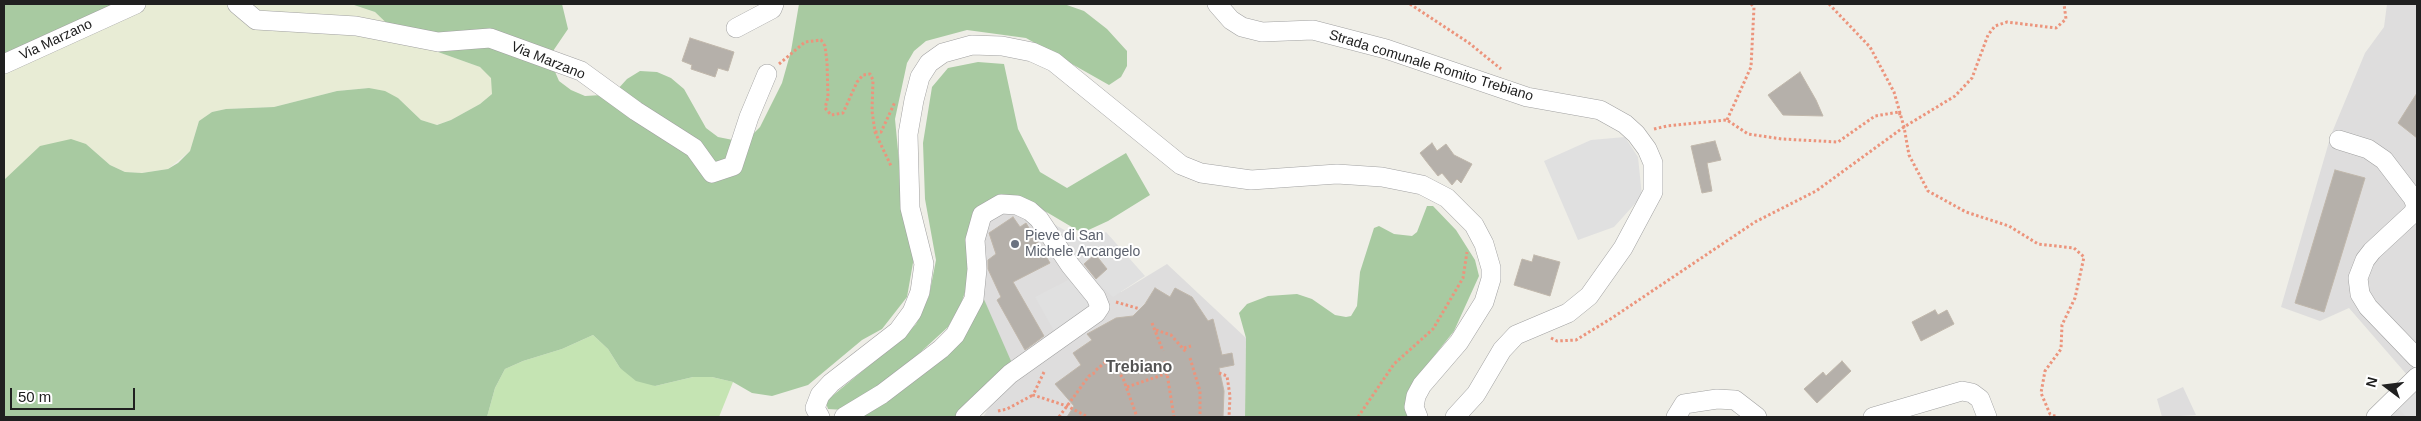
<!DOCTYPE html>
<style>
body{margin:0}
#map{position:relative;width:2421px;height:421px;overflow:hidden;background:#efeee7;font-family:Arial,sans-serif}
canvas{display:block}
.frame{position:absolute;inset:0;border:5px solid #202020;pointer-events:none}
.north{position:absolute;left:2361px;top:361px;width:50px;height:50px;-webkit-text-stroke:4px #fff;paint-order:stroke;rotate:285deg;font-size:14px;font-weight:700;line-height:20px;text-align:center;color:#202020}
.north::after{content:'';display:block;margin:auto;width:18px;height:22px;background:#202020;clip-path:polygon(50% 0,100% 100%,50% 72%,0 100%)}
.scale{position:absolute;left:10px;top:388px;width:125px;height:22px;box-sizing:border-box;border:2px solid #202020;border-top:0;padding-left:6px;font-size:15px;line-height:18px;white-space:nowrap;color:#202020;-webkit-text-stroke:4px #fff;paint-order:stroke}
</style>
<div id="map">
<canvas width="2421" height="421"></canvas>
<div class="frame"></div>
<div class="north">N</div>
<div class="scale">50 m</div>
</div>
<script>
const ctx = document.querySelector('canvas').getContext('2d');
ctx.lineJoin = 'round';
function paint(path, color) {
  ctx.fillStyle = color;
  ctx.fill(path, 'evenodd');
}
function toPath(rows) {
  const path = new Path2D();
  for (const r of rows) {
    path.moveTo(r[0], r[1]);
    for (let i = 2; i < r.length; i += 2) path.lineTo(r[i], r[i + 1]);
  }
  return path;
}
function stroke(path, color, width, dash) {
  ctx.strokeStyle = color;
  ctx.lineWidth = width;
  ctx.lineCap = dash ? 'butt' : 'round';
  ctx.setLineDash(dash || []);
  ctx.stroke(path);
}
function drawText(font, color, halo, rows, align = 'center') {
  ctx.font = font + ' Arial,sans-serif';
  ctx.lineWidth = 4;
  ctx.setLineDash([]);
  ctx.textBaseline = 'middle';
  ctx.strokeStyle = halo;
  ctx.fillStyle = color;
  for (const [text, x, y, turn = 0] of rows) {
    ctx.save();
    ctx.translate(x, y);
    ctx.rotate((+turn || 0) * Math.PI / 180);
    ctx.textAlign = isNaN(turn) ? turn : align;
    if (halo) ctx.strokeText(text, 0, 0);
    ctx.fillText(text, 0, 0);
    ctx.restore();
  }
}
const residential = toPath([
 [2387,4,2417,4,2417,417,2367,417,2408,376,2349,308,2320,321,2281,307,2331,135,2365,53,2384,27],
 [1001,204,1071,244,1121,292,1167,264,1246,338,1245,417,983,417,1010,374,983,297,975,240],
 [2183,387,2196,415,2162,417,2157,399]
]);
const farmland = toPath([
 [136,4,351,4,375,12,410,42,480,67,492,78,492,94,480,104,451,120,436,125,421,120,398,98,369,88,337,91,274,107,227,109,212,112,199,121,190,151,168,169,142,173,125,172,110,165,86,144,4,180,4,63]
]);
const grass = toPath([
 [593,335,608,349,620,368,655,386,693,377,712,377,733,382,719,417,487,417,495,388,505,369,523,361,562,349]
]);
const forest = toPath([
 [4,4,135,4,4,62],
 [351,4,562,4,568,29,551,54,553,67,559,81,571,90,585,96,602,95,617,90,627,79,640,71,657,72,671,78,684,89,706,128,718,137,733,140,749,138,760,127,782,83,791,51,799,4,1064,4,1084,11,1107,29,1127,51,1127,66,1121,77,1109,85,1026,38,967,30,926,41,914,51,907,63,895,119,904,214,914,257,907,297,882,329,862,340,808,385,772,396,752,393,733,382,712,377,693,377,655,386,636,381,620,368,608,349,593,335,562,349,523,361,505,369,495,388,487,417,4,417,4,180,40,146,71,139,86,144,110,165,125,172,142,173,168,169,178,163,190,151,199,121,212,112,226,109,274,107,337,91,369,88,385,91,398,98,421,120,437,125,451,120,480,104,492,94,491,78,480,67,410,42,398,34,375,12],
 [978,62,1004,64,1018,129,1040,172,1067,188,1126,153,1150,195,1108,221,1082,233,1038,207,996,200,961,304,948,327,901,370,845,410,828,409,826,403,831,397,905,336,916,324,929,296,936,260,925,199,923,143,932,87,948,68],
 [1427,206,1433,206,1456,230,1475,260,1479,276,1454,331,1419,375,1412,417,1245,417,1246,338,1239,313,1247,304,1268,296,1297,294,1312,299,1335,315,1346,317,1351,316,1357,306,1360,272,1374,228,1379,226,1394,234,1412,236,1417,232],
 [983,297,1011,361,1010,374,965,417,860,417]
]);
const parking = toPath([
 [1625,137,1638,157,1642,196,1614,227,1578,240,1544,161,1591,140],
 [1050,222,1086,242,1106,232,1145,276,1113,297,1094,280,1106,269,1095,255,1081,266],
 [1070,279,1093,308,1054,331,1035,297],
 [2417,383,2417,417,2406,417,2397,407]
]);
const building = toPath([
 [690,38,734,52,728,71,718,68,715,77,691,69,692,65,682,61,690,38],
 [1800,72,1816,100,1823,116,1783,115,1768,95,1800,72],
 [2417,93,2417,138,2398,123,2417,93],
 [1715,141,1721,160,1707,163,1712,191,1702,193,1691,146,1715,141],
 [1432,143,1437,151,1446,144,1454,155,1472,164,1461,183,1457,179,1452,185,1442,173,1438,176,1426,161,1420,153,1432,143],
 [2335,170,2365,178,2324,312,2295,303,2335,170],
 [1013,217,1020,227,1026,223,1050,263,1013,282,1044,336,1025,350,997,300,1001,297,988,269,988,260,996,254,989,233,1013,217],
 [1095,254,1107,269,1096,279,1084,264,1095,254],
 [1534,255,1560,262,1550,296,1514,285,1522,259,1532,262,1534,255],
 [1155,288,1170,297,1175,288,1192,297,1208,321,1213,319,1222,355,1232,353,1234,365,1219,368,1224,391,1223,417,1067,417,1074,406,1055,384,1081,365,1073,353,1092,340,1087,334,1116,318,1133,316,1145,304,1155,288],
 [1935,310,1938,315,1947,310,1954,324,1921,341,1912,322,1935,310],
 [1842,361,1851,371,1817,403,1804,389,1823,372,1826,376,1842,361]
]);
const path = toPath([
 [1410,4,1469,43,1501,69],
 [1829,4,1870,47,1894,92,1904,127,1909,155,1928,191,1966,212,2009,226,2038,244,2074,248,2084,257,2075,298,2062,325,2061,349,2045,371,2041,393,2050,414,2057,417],
 [779,64,805,42,821,40,825,46,827,62,828,97,825,108,831,115,843,113,857,82,863,75,870,74,873,80,872,111,875,132,891,166],
 [1727,120,1751,67,1754,7,1751,4],
 [1654,129,1667,126,1727,120,1748,134,1782,139,1838,142,1875,116,1899,112,1900,115],
 [875,132,881,132,895,102],
 [1116,302,1140,309],
 [1152,323,1163,351],
 [1156,330,1171,335,1186,352],
 [1551,338,1557,341,1576,340,1612,318,1755,222,1816,191,1904,127,1955,96,1972,78,1988,35,1995,26,2007,22,2056,28,2066,19,2064,4],
 [1184,348,1191,346],
 [1190,358,1200,391,1200,417],
 [1165,361,1174,417],
 [1096,370,1108,360,1111,363,1123,378,1137,417],
 [1044,372,1033,395,1067,406,1088,417],
 [1219,373,1227,376,1230,396,1229,417],
 [1127,387,1168,373],
 [998,411,1007,409,1033,395],
 [1059,417,1089,376,1096,372],
 [1358,417,1394,364,1433,329,1463,278,1467,252]
]);
const minor = toPath([
 [237,4,256,20,356,26,438,42,490,38,581,71,636,111,694,148,712,173,733,166,749,117,767,74],
 [1217,4,1231,20,1242,27,1262,32,1313,30,1386,49,1527,97,1600,110,1625,124,1636,134,1647,149,1653,163,1653,192,1623,248,1589,296,1568,313,1516,335,1502,350,1476,394,1455,417],
 [736,28,772,9,774,4],
 [4,64,136,4],
 [2339,140,2368,149,2384,160,2413,198,2416,206,2413,213,2372,251,2365,260,2358,278,2360,294,2368,307,2417,358],
 [820,417,815,408,820,395,831,383,898,331,912,312,920,292,924,264,910,208,908,134,914,100,920,77,929,63,943,53,972,45,1002,46,1032,52,1054,62,1181,165,1201,173,1251,180,1337,174,1382,177,1422,185,1447,198,1474,225,1484,244,1491,268,1491,279,1484,302,1459,342,1422,385,1416,396,1414,407,1418,417],
 [844,417,882,394,941,349,955,335,974,299,977,269,975,240,982,215,1001,204,1017,205,1030,211,1039,219,1070,265,1096,297,1100,307,1096,313,1010,374,965,417],
 [1676,417,1684,404,1717,399,1735,400,1757,417],
 [1873,417,1962,391,1972,393,1980,399,1987,417],
 [2376,417,2417,377]
]);
const markers = [
 [1015,244,5,"#6b7280"]
];
const streetNames = [
 ["Via Marzano",56,40,-25],
 ["Via Marzano",548,61,22],
 ["Strada comunale Romito Trebiano",1431,66,17]
];
const worshipNames = [
 ["Pieve di San",1025,236],
 ["Michele Arcangelo",1025,252]
];
const quarterNames = [
 ["Trebiano",1139,368]
];
paint(residential, '#dedddd');
paint(farmland, '#e8ecd5');
paint(grass, '#c5e4b3');
paint(forest, '#a8caa1');
paint(parking, '#e0e0e0');
paint(building, '#b5b0aa');
stroke(building, '#c0b7ab', 1);
stroke(minor, '#a1a1a1', 20);
stroke(path, '#ec947c', 3, [2.5, 2.5]);
stroke(minor, '#fff', 19);
for (const [x, y, r, color] of markers) {
  const dot = new Path2D();
  dot.arc(x, y, r, 0, 2 * Math.PI);
  ctx.fillStyle = color;
  ctx.fill(dot);
  stroke(dot, '#fff', 2);
}
drawText('14px', '#202020', '#fff', streetNames);
drawText('14px', '#5b616d', '#fff', worshipNames, 'left');
drawText('bold 16px', '#535353', '#fff', quarterNames);
</script>
